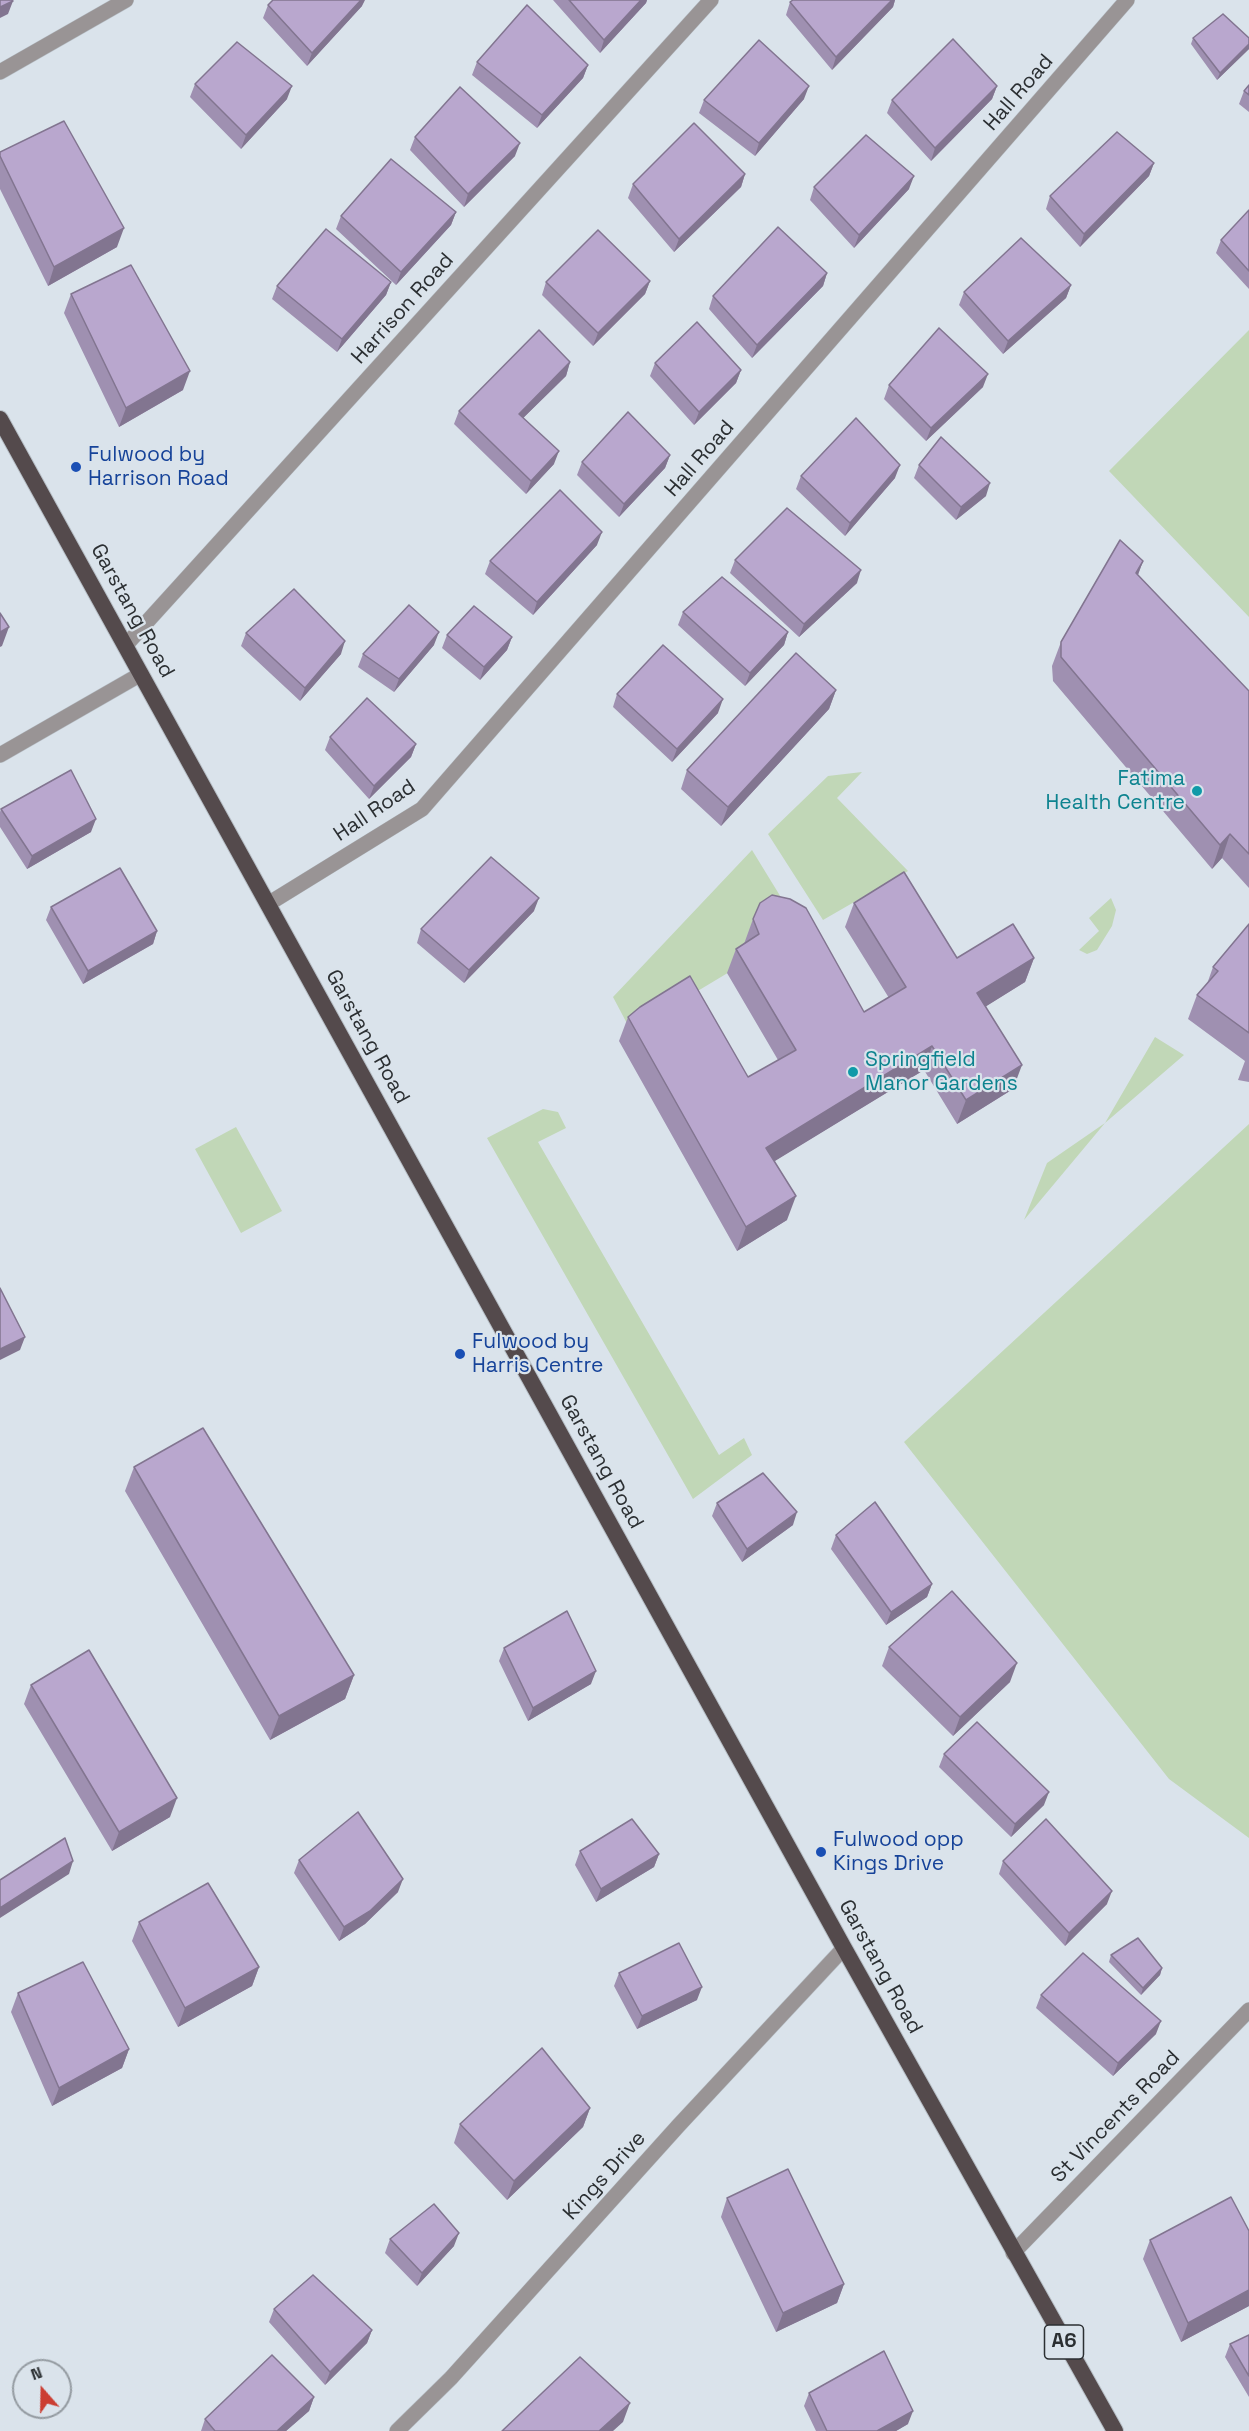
<!DOCTYPE html>
<style>
body{margin:0}
#map{position:relative;width:1249px;height:2431px;overflow:hidden;background:#dae3eb;font-family:"Space Grotesk",sans-serif}
canvas{display:block}
.north{position:absolute;left:12px;top:2359px;width:60px;height:60px;box-sizing:border-box;background:#dae3eb;border:2px solid #949ba1;border-radius:50%;rotate:340deg;font-size:16px;font-weight:700;line-height:24px;text-align:center;color:#2b2f32}
.north::after{content:'';display:block;margin:auto;width:21px;height:27px;background:#cb3e32;clip-path:polygon(50% 0,100% 100%,50% 72%,0 100%)}
</style>
<div id="map">
<canvas width="1249" height="2431"></canvas>
<div class="north">N</div>
</div>
<script>
const ctx = document.querySelector('canvas').getContext('2d');
ctx.lineJoin = 'round';
function paint(path, color) {
  ctx.fillStyle = color;
  ctx.fill(path, 'evenodd');
}
function toPath(rows) {
  const path = new Path2D();
  for (const r of rows) {
    path.moveTo(r[0], r[1]);
    for (let i = 2; i < r.length; i += 2) path.lineTo(r[i], r[i + 1]);
  }
  return path;
}
function stroke(path, color, width, dash) {
  ctx.strokeStyle = color;
  ctx.lineWidth = width;
  ctx.lineCap = dash ? 'butt' : 'round';
  ctx.setLineDash(dash || []);
  ctx.stroke(path);
}
function drawText(font, color, halo, rows, align = 'center') {
  ctx.font = font + ' "Space Grotesk",sans-serif';
  ctx.lineWidth = 4.5;
  ctx.setLineDash([]);
  ctx.textBaseline = 'middle';
  ctx.strokeStyle = halo;
  ctx.fillStyle = color;
  for (const [text, x, y, turn = 0] of rows) {
    ctx.save();
    ctx.translate(x, y);
    ctx.rotate((+turn || 0) * Math.PI / 180);
    ctx.textAlign = isNaN(turn) ? turn : align;
    if (halo) ctx.strokeText(text, 0, 0);
    ctx.fillText(text, 0, 0);
    ctx.restore();
  }
}
const green = toPath([
 [1249,330,1249,617,1109,471],
 [862,772,837,798,908,871,823,920,768,834,828,776],
 [752,850,793,917,751,959,631,1031,613,997],
 [1111,898,1116,910,1112,926,1097,950,1087,954,1079,950,1099,931,1089,918],
 [1155,1037,1184,1055,1105,1123,1024,1220,1047,1163,1105,1123],
 [543,1109,558,1112,566,1128,538,1142,719,1455,744,1438,752,1455,693,1499,487,1138],
 [1249,1124,1249,1838,1169,1779,904,1442],
 [236,1127,282,1211,241,1233,195,1149]
]);
const minor = toPath([
 [0,72,126,0],
 [126,645,711,0],
 [0,755,141,674],
 [268,904,422,809,1127,0],
 [397,2431,451,2378,679,2125,844,1948]
]);
const tertiary = toPath([
 [1013,2253,1249,2010]
]);
const trunk = toPath([
 [0,419,844,1948,1115,2431]
]);
const wall = toPath([
 [553,0,647,0,646,3,600,53],
 [793,0,895,0,893,7,832,70,786,15,790,2],
 [268,5,362,6,307,66,263,18],
 [1193,38,1249,38,1249,49,1217,80,1191,44],
 [477,62,588,65,583,78,537,128,472,75],
 [195,84,287,99,241,149,190,97],
 [1249,85,1249,112,1239,104,1244,91],
 [997,86,992,99,931,161,887,113,892,100],
 [804,99,755,156,699,113,704,100],
 [415,137,515,156,464,207,410,150],
 [0,152,117,247,48,286,0,189],
 [1154,163,1149,176,1080,247,1046,209,1050,196],
 [745,174,741,187,674,252,628,198,633,184],
 [814,187,909,189,854,248,810,200],
 [1249,211,1249,289,1216,253,1221,240],
 [456,212,451,225,396,285,336,229,341,216],
 [827,273,823,286,752,358,709,309,713,296],
 [650,281,645,294,593,346,542,295,546,282],
 [391,282,386,295,337,352,272,299,277,286],
 [1071,285,1066,298,1003,354,959,305,964,292],
 [71,294,183,390,119,427,64,313],
 [570,362,566,376,523,418,554,464,526,494,454,424,459,411],
 [655,363,741,370,736,383,694,425,650,376],
 [889,385,983,387,926,441,884,399],
 [670,455,665,468,619,517,577,475,582,462],
 [919,465,986,496,956,520,914,478],
 [801,476,895,478,845,536,796,489],
 [597,545,533,615,485,574,490,561],
 [735,560,857,583,799,637,730,573],
 [1143,561,1138,575,1249,691,1249,888,1222,858,1212,869,1053,681,1052,666,1061,642],
 [683,612,788,632,784,645,745,686,678,625],
 [246,633,341,654,300,701,241,646],
 [447,635,512,637,507,650,480,680,442,648],
 [434,645,394,692,358,667,363,654],
 [836,690,829,709,721,826,681,789,687,770],
 [617,694,718,713,672,762,613,707],
 [330,737,416,744,411,757,369,799,325,750],
 [1,809,91,832,27,869,0,827,0,812],
 [854,903,957,958,1034,958,1025,982,986,1006,1013,1089,957,1124,924,1070,774,1161,787,1220,737,1251,619,1041,628,1017,748,1077,778,1060,727,973,736,949,744,944,753,919,864,1012,889,998,845,927],
 [51,907,157,931,153,944,83,984,46,920],
 [534,911,464,983,417,943,421,929],
 [1249,924,1249,1082,1238,1080,1245,1061,1188,1019,1197,995,1207,984,1213,967],
 [134,1467,354,1675,345,1699,270,1740,125,1491],
 [717,1503,793,1525,742,1562,712,1516],
 [836,1535,932,1584,927,1597,886,1625,831,1549],
 [889,1647,1010,1682,953,1736,882,1666],
 [504,1648,591,1684,528,1721,499,1661],
 [31,1685,170,1817,112,1851,24,1704],
 [944,1754,1044,1805,1011,1837,939,1767],
 [580,1851,659,1854,654,1867,596,1902,575,1865],
 [299,1860,398,1892,365,1924,339,1941,294,1873],
 [1003,1861,1107,1904,1065,1946,999,1874],
 [139,1922,259,1967,252,1986,178,2027,132,1941],
 [1111,1955,1162,1968,1160,1975,1141,1995,1109,1962],
 [619,1973,697,2000,637,2029,614,1986],
 [18,1993,129,2049,122,2068,52,2106,11,2012],
 [1041,1995,1156,2034,1113,2076,1036,2008],
 [590,2108,583,2127,507,2200,454,2143,460,2124],
 [727,2198,844,2284,837,2303,776,2332,721,2217],
 [1249,2231,1249,2306,1181,2342,1143,2259,1150,2240],
 [390,2239,454,2246,417,2286,385,2253],
 [274,2309,372,2330,367,2343,325,2385,269,2322],
 [1249,2335,1249,2397,1225,2357,1230,2344],
 [809,2393,908,2424,896,2431,816,2431,804,2406],
 [314,2397,309,2411,286,2431,201,2431,205,2419]
]);
const shadedWall = toPath([
 [361,0,365,0,362,6,307,66,312,53],
 [641,0,647,0,646,3,600,53,604,40],
 [892,0,895,0,893,7,832,70,836,57],
 [13,1,8,14,0,18,0,7],
 [1249,44,1249,49,1217,80,1220,73],
 [588,65,583,78,537,128,542,115],
 [292,86,287,99,241,149,246,135],
 [809,86,804,99,755,156,759,143],
 [997,86,992,99,931,161,935,148],
 [520,143,515,156,464,207,468,194],
 [1154,163,1149,176,1080,247,1084,234],
 [745,174,741,187,674,252,679,239],
 [914,176,909,189,854,248,859,235],
 [456,212,451,225,396,285,401,272],
 [124,228,117,247,48,286,54,267],
 [827,273,823,286,752,358,757,345],
 [650,281,645,294,593,346,598,333],
 [391,282,386,295,337,352,342,339],
 [1071,285,1066,298,1003,354,1008,341],
 [570,362,566,376,514,427,519,414],
 [741,370,736,383,694,425,699,412],
 [190,371,183,390,119,427,126,408],
 [988,374,983,387,926,441,931,428],
 [559,451,554,464,526,494,531,481],
 [670,455,665,468,619,517,624,504],
 [900,465,895,478,845,536,850,523],
 [990,483,986,496,956,520,961,507],
 [602,532,597,545,533,615,537,602],
 [1143,561,1134,585,1136,573],
 [861,570,857,583,799,637,804,624],
 [9,627,2,646,0,647,0,632],
 [439,632,434,645,394,692,399,679],
 [788,632,784,645,745,686,750,673],
 [512,637,507,650,480,680,484,667],
 [345,641,341,654,300,701,305,688],
 [836,690,829,709,721,826,728,807],
 [723,699,718,713,672,762,677,749],
 [416,744,411,757,369,799,374,786],
 [96,819,91,832,27,869,32,856],
 [1230,834,1222,858,1212,869,1220,845],
 [539,898,534,911,464,983,469,970],
 [157,931,153,944,83,984,88,971],
 [1034,958,1025,982,969,1017,977,993],
 [932,1046,924,1070,757,1172,766,1148],
 [1022,1065,1013,1089,957,1124,966,1100],
 [796,1196,787,1220,737,1251,746,1227],
 [25,1337,20,1350,0,1360,0,1349],
 [797,1512,793,1525,742,1562,747,1549],
 [932,1584,927,1597,886,1625,891,1612],
 [1017,1663,1010,1682,953,1736,960,1717],
 [596,1671,591,1684,528,1721,533,1708],
 [354,1675,345,1699,270,1740,279,1716],
 [1049,1792,1044,1805,1011,1837,1015,1824],
 [177,1798,170,1817,112,1851,119,1832],
 [659,1854,654,1867,596,1902,601,1889],
 [73,1861,69,1874,0,1918,0,1908],
 [403,1879,398,1892,365,1924,339,1941,344,1927],
 [1112,1891,1107,1904,1065,1946,1069,1933],
 [259,1967,252,1986,178,2027,185,2008],
 [1162,1968,1160,1975,1141,1995,1143,1988],
 [702,1987,697,2000,637,2029,642,2016],
 [1161,2021,1156,2034,1113,2076,1118,2063],
 [129,2049,122,2068,52,2106,59,2088],
 [590,2108,583,2127,507,2200,514,2181],
 [459,2233,454,2246,417,2286,422,2273],
 [844,2284,837,2303,776,2332,783,2313],
 [1249,2290,1249,2306,1181,2342,1188,2323],
 [372,2330,367,2343,325,2385,330,2372],
 [314,2397,309,2411,286,2431,277,2431],
 [630,2403,623,2422,613,2431,599,2431],
 [913,2411,908,2424,896,2431,877,2431]
]);
const building = toPath([
 [0,0,12,0,13,1,0,7,0,0],
 [273,0,361,0,312,53,268,5,273,0],
 [569,0,641,0,604,40,569,0],
 [793,0,892,0,836,57,790,2,793,0],
 [527,5,588,65,542,115,477,62,527,5],
 [1223,14,1249,38,1249,44,1220,73,1193,38,1223,14],
 [953,39,997,86,935,148,892,100,953,39],
 [759,40,809,86,759,143,704,100,759,40],
 [237,42,292,86,246,135,195,84,237,42],
 [1249,85,1249,95,1244,91,1249,85],
 [460,87,520,143,468,194,415,137,460,87],
 [64,121,124,228,54,267,0,156,0,152,64,121],
 [694,123,745,174,679,239,633,184,694,123],
 [1117,132,1154,163,1084,234,1050,196,1117,132],
 [866,135,914,176,859,235,814,187,866,135],
 [391,159,456,212,401,272,341,216,391,159],
 [1249,210,1249,271,1221,240,1249,210],
 [778,227,827,273,757,345,713,296,778,227],
 [326,229,391,282,342,339,277,286,326,229],
 [598,230,650,281,598,333,546,282,598,230],
 [1021,238,1071,285,1008,341,964,292,1021,238],
 [131,265,190,371,126,408,71,294,131,265],
 [697,322,741,370,699,412,655,363,697,322],
 [939,328,988,374,931,428,889,385,939,328],
 [539,330,570,362,519,414,559,451,531,481,459,411,539,330],
 [628,412,670,455,624,504,582,462,628,412],
 [856,418,900,465,850,523,801,476,856,418],
 [941,437,990,483,961,507,919,465,941,437],
 [560,490,602,532,537,602,490,561,560,490],
 [787,508,861,570,804,624,735,560,787,508],
 [1120,540,1143,561,1136,573,1249,691,1249,854,1230,834,1220,845,1061,657,1061,642,1120,540],
 [722,577,788,632,750,673,683,612,722,577],
 [294,589,345,641,305,688,246,633,294,589],
 [409,605,439,632,399,679,363,654,409,605],
 [474,606,512,637,484,667,447,635,474,606],
 [0,613,9,627,0,632,0,613],
 [663,645,723,699,677,749,617,694,663,645],
 [796,653,836,690,728,807,687,770,796,653],
 [367,698,416,744,374,786,330,737,367,698],
 [71,770,96,819,32,856,1,809,71,770],
 [491,857,539,898,469,970,421,929,491,857],
 [120,868,157,931,88,971,51,907,120,868],
 [904,872,957,958,1013,924,1034,958,977,993,1022,1065,966,1100,932,1046,766,1148,796,1196,746,1227,628,1017,640,1007,690,976,748,1077,796,1050,736,949,759,934,753,919,760,903,772,895,790,899,806,908,864,1012,906,987,854,903,904,872],
 [1249,924,1249,1033,1197,995,1218,971,1213,967,1249,924],
 [0,1288,25,1337,0,1349,0,1288],
 [203,1428,354,1675,279,1716,134,1467,203,1428],
 [763,1473,797,1512,747,1549,717,1503,763,1473],
 [875,1502,932,1584,891,1612,836,1535,875,1502],
 [952,1591,1017,1663,960,1717,889,1647,952,1591],
 [567,1611,596,1671,533,1708,504,1648,567,1611],
 [89,1650,177,1798,119,1832,31,1685,89,1650],
 [977,1722,1049,1792,1015,1824,944,1754,977,1722],
 [358,1812,403,1879,370,1911,344,1927,299,1860,358,1812],
 [632,1819,659,1854,601,1889,580,1851,632,1819],
 [1046,1819,1112,1891,1069,1933,1003,1861,1046,1819],
 [65,1838,73,1861,0,1908,0,1880,65,1838],
 [208,1883,259,1967,185,2008,139,1922,208,1883],
 [1138,1938,1162,1968,1143,1988,1111,1955,1138,1938],
 [679,1943,702,1987,642,2016,619,1973,679,1943],
 [1083,1953,1161,2021,1118,2063,1041,1995,1083,1953],
 [83,1962,129,2049,59,2088,18,1993,83,1962],
 [542,2048,590,2108,514,2181,460,2124,542,2048],
 [788,2169,844,2284,783,2313,727,2198,788,2169],
 [1231,2197,1249,2231,1249,2290,1188,2323,1150,2240,1231,2197],
 [434,2204,459,2233,422,2273,390,2239,434,2204],
 [313,2275,372,2330,330,2372,274,2309,313,2275],
 [1249,2335,1249,2376,1230,2344,1249,2335],
 [884,2351,913,2411,877,2431,827,2431,809,2393,884,2351],
 [272,2355,314,2397,277,2431,215,2431,205,2419,272,2355],
 [580,2357,630,2403,599,2431,502,2431,580,2357]
]);
const markers = [
 [76,467,6,"#1a4fb4"],
 [1197,791,6,"#0f9aa8"],
 [853,1072,6,"#0f9aa8"],
 [460,1354,6,"#1a4fb4"],
 [821,1852,6,"#1a4fb4"]
];
const shields = [
 [1064,2342,39]
];
const shieldNames = [
 ["A6",1064,2342]
];
const streetNames = [
 ["Hall Road",1019,93,-49],
 ["Harrison Road",403,309,-48],
 ["Hall Road",700,459,-49],
 ["Garstang Road",132,611,61],
 ["Hall Road",375,811,-34],
 ["Garstang Road",367,1037,61],
 ["Garstang Road",601,1462,61],
 ["Garstang Road",880,1967,61],
 ["St Vincents Road",1116,2117,-46],
 ["Kings Drive",605,2176,-48]
];
const transitNames = [
 ["Fulwood by",88,455],
 ["Harrison Road",88,479],
 ["Fulwood by",472,1342],
 ["Harris Centre",472,1366],
 ["Fulwood opp",833,1840],
 ["Kings Drive",833,1864]
];
const cultureNames = [
 ["Fatima",1185,779],
 ["Health Centre",1185,803],
 ["Springfield",865,1060,"left"],
 ["Manor Gardens",865,1084,"left"]
];
paint(green, '#c1d7b7');
stroke(minor, '#b7bfc6', 16);
stroke(tertiary, '#b7bfc6', 16);
stroke(trunk, '#b7bfc6', 18);
stroke(minor, '#999495', 15);
stroke(tertiary, '#999495', 15);
stroke(trunk, '#544a4c', 16);
paint(wall, '#9f90b1');
paint(shadedWall, '#827590');
paint(building, '#b9a7ce');
stroke(building, '#827590', 1.5);
for (const [x, y, r, color] of markers) {
  const dot = new Path2D();
  dot.arc(x, y, r, 0, 2 * Math.PI);
  ctx.fillStyle = color;
  ctx.fill(dot);
  stroke(dot, '#dae3eb', 2);
}
for (const [x, y, w] of shields) {
  const box = new Path2D();
  box.roundRect(x - w / 2, y - 17, w, 34, 4.5);
  ctx.fillStyle = '#dae3eb';
  ctx.fill(box);
  stroke(box, '#2b2f32', 1.5);
}
drawText('bold 20px', '#2b2f32', null, shieldNames);
drawText('21px', '#2b2f32', '#dae3eb', streetNames);
drawText('21px', '#164399', '#dae3eb', transitNames, 'left');
drawText('21px', '#0d838f', '#dae3eb', cultureNames, 'right');
</script>
